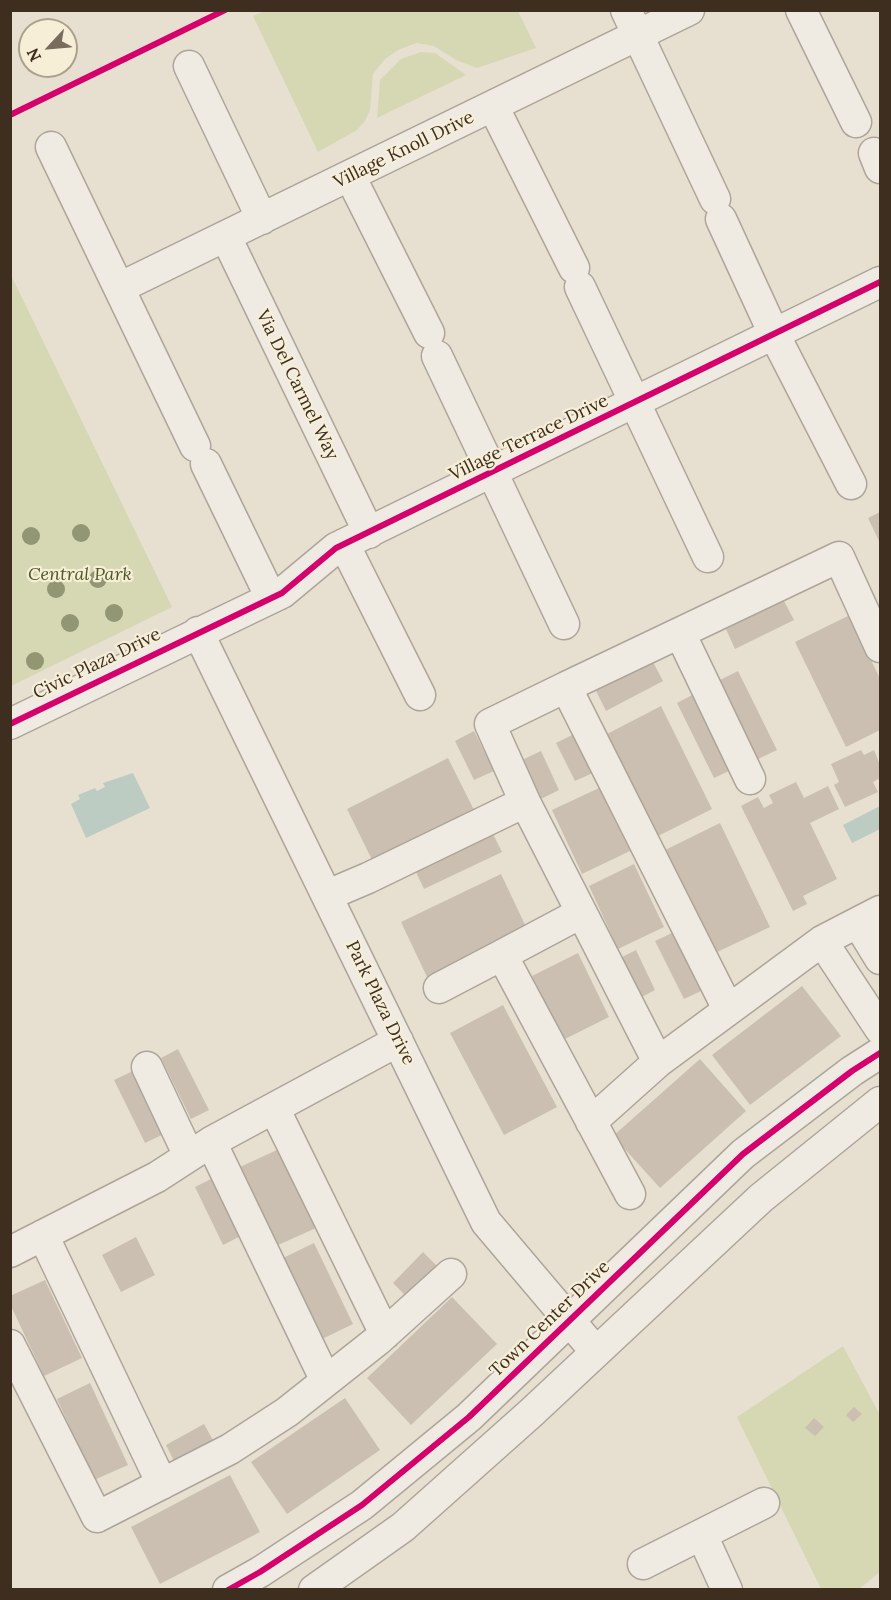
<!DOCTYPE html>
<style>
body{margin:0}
#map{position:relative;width:891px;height:1600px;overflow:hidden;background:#e7e0d1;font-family:Lora,serif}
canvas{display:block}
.frame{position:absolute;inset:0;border:12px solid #3d2e20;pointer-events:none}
.north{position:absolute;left:18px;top:18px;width:60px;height:60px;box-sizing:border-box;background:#f7eed8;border:2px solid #ada18e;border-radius:50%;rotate:244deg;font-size:16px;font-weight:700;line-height:24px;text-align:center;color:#3d2e20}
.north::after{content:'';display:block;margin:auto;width:21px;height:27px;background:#786c5e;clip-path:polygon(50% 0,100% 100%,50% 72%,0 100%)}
</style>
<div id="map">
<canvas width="891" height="1600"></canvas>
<div class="frame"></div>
<div class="north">N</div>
</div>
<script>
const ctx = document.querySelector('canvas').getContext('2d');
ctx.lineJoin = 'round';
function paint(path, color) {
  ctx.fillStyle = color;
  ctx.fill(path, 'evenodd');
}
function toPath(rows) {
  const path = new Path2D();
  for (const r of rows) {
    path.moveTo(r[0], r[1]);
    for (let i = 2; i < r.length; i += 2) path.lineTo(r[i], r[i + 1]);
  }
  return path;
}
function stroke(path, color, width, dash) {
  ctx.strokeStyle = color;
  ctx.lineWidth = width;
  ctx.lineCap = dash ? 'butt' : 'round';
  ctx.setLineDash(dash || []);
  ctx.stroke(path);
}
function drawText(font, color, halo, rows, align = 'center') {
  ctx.font = font + ' Lora,serif';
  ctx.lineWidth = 4.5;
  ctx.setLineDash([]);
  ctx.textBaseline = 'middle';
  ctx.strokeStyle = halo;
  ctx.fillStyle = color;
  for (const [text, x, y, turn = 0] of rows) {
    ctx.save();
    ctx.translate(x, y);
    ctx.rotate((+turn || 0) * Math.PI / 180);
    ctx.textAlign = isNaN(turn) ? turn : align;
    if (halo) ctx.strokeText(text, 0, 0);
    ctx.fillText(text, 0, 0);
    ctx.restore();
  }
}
const green = toPath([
 [264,11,518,11,536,48,477,68,456,60,434,46,417,43,400,49,385,59,373,74,370,110,365,121,357,130,318,152,253,16],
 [421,52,435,53,466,75,377,118,380,80,401,59],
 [11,275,172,607,11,686],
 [843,1346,880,1415,880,1572,859,1589,821,1589,737,1417]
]);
const water = toPath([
 [133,773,150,808,86,838,71,804,80,799,78,795,95,788,97,791,105,787,103,783],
 [880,806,880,829,852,843,843,825]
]);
const building = toPath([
 [880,512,880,543,868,518],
 [784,601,794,620,735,649,726,629],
 [850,615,880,679,880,730,846,747,795,642],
 [653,662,663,681,606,711,596,691],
 [738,671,777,750,758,759,720,680],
 [694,694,731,770,714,778,677,703],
 [661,706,712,809,658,836,607,734],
 [474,731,494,771,474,780,455,741],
 [576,733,595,772,575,781,556,743],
 [861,750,864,755,874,750,880,765,880,778,873,782,878,792,845,807,834,785,839,782,831,764],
 [541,751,559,790,541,799,522,760],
 [448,758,477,816,375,866,347,809],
 [796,782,804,798,828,786,839,809,810,823,837,879,803,896,807,904,793,911,741,806,758,797,764,808,773,803,769,795],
 [599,788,630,851,582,874,552,810],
 [720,823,770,927,713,954,663,851],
 [492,832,502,852,424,889,415,870],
 [634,864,664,927,618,949,589,886],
 [501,874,528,931,428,979,401,922],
 [674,932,703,990,684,999,655,941],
 [636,950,655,990,638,999,618,959],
 [578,953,609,1017,563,1040,532,976],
 [802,986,841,1036,750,1105,712,1055],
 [503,1005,557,1107,504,1135,450,1033],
 [178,1049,209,1110,191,1119,161,1058],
 [700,1059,746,1111,660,1188,613,1136],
 [133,1071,164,1134,145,1143,114,1080],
 [279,1149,316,1228,276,1246,240,1167],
 [213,1178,241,1236,223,1245,195,1187],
 [136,1237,155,1275,121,1292,102,1255],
 [314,1243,353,1324,322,1339,283,1258],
 [423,1252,437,1266,406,1296,393,1283],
 [45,1280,82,1358,44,1376,10,1304,10,1296],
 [452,1297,497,1344,411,1425,367,1378],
 [90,1383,128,1465,94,1480,57,1399],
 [345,1398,380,1450,287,1514,251,1462],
 [854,1407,862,1414,853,1422,846,1415],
 [814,1418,824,1427,815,1436,805,1428],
 [204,1424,214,1442,175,1463,166,1445],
 [230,1475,260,1532,160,1584,131,1527]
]);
const minor = toPath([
 [626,10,715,199],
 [801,10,856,122],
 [189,66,262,219],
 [493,106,574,268],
 [51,147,195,446],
 [874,153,880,168],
 [350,176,429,333],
 [721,219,774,334,851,484],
 [226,237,369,533],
 [580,287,708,557],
 [119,288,689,10],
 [437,356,564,624],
 [206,464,271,598],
 [344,544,420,695],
 [198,632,486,1222,596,1352],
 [680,633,750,779],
 [10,724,282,593,336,548,880,282],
 [525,802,658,1062,822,941,880,911],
 [328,895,368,878,525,802,490,724,566,687],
 [581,913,502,955,630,1194],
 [858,923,880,959],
 [822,941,880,1029],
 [439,988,502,955],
 [728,1009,566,687,839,557,880,647],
 [147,1067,189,1156],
 [274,1108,385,1334],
 [591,1122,658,1062],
 [211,1142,326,1381],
 [43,1235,162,1484],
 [10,1252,157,1177,211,1142,398,1041],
 [10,1345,97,1517,230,1449,287,1412,378,1340,451,1274],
 [702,1535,727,1590],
 [643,1564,764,1503],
 [228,1590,260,1572,362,1505,469,1417,743,1154,852,1071,880,1053],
 [314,1590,403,1527,531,1413,761,1198,880,1102]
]);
const cycleway = toPath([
 [10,115,225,10],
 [10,724,282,593,336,548,880,282],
 [228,1590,260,1572,362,1505,469,1417,743,1154,852,1071,880,1053]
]);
const trees = [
 [81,533],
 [31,536],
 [98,579],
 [56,589],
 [114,613],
 [70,623],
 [35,661]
];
const streetNames = [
 ["Village Knoll Drive",404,150,-26],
 ["Via Del Carmel Way",297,385,64],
 ["Village Terrace Drive",529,438,-26],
 ["Civic Plaza Drive",97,664,-26],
 ["Park Plaza Drive",380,1003,64],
 ["Town Center Drive",550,1319,-44]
];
const parkNames = [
 ["Central Park",80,575]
];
paint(green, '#d6d7b3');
paint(water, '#bcccc2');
paint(building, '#cbbfb2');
stroke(minor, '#ada599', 33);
stroke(minor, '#efebe3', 30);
stroke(cycleway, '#d6006c', 6);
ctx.fillStyle = '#929673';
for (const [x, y] of trees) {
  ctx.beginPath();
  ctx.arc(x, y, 9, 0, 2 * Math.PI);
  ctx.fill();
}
drawText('18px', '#3d2e20', '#f7eed8', streetNames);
drawText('italic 18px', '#4d5a26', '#f7eed8', parkNames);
</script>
